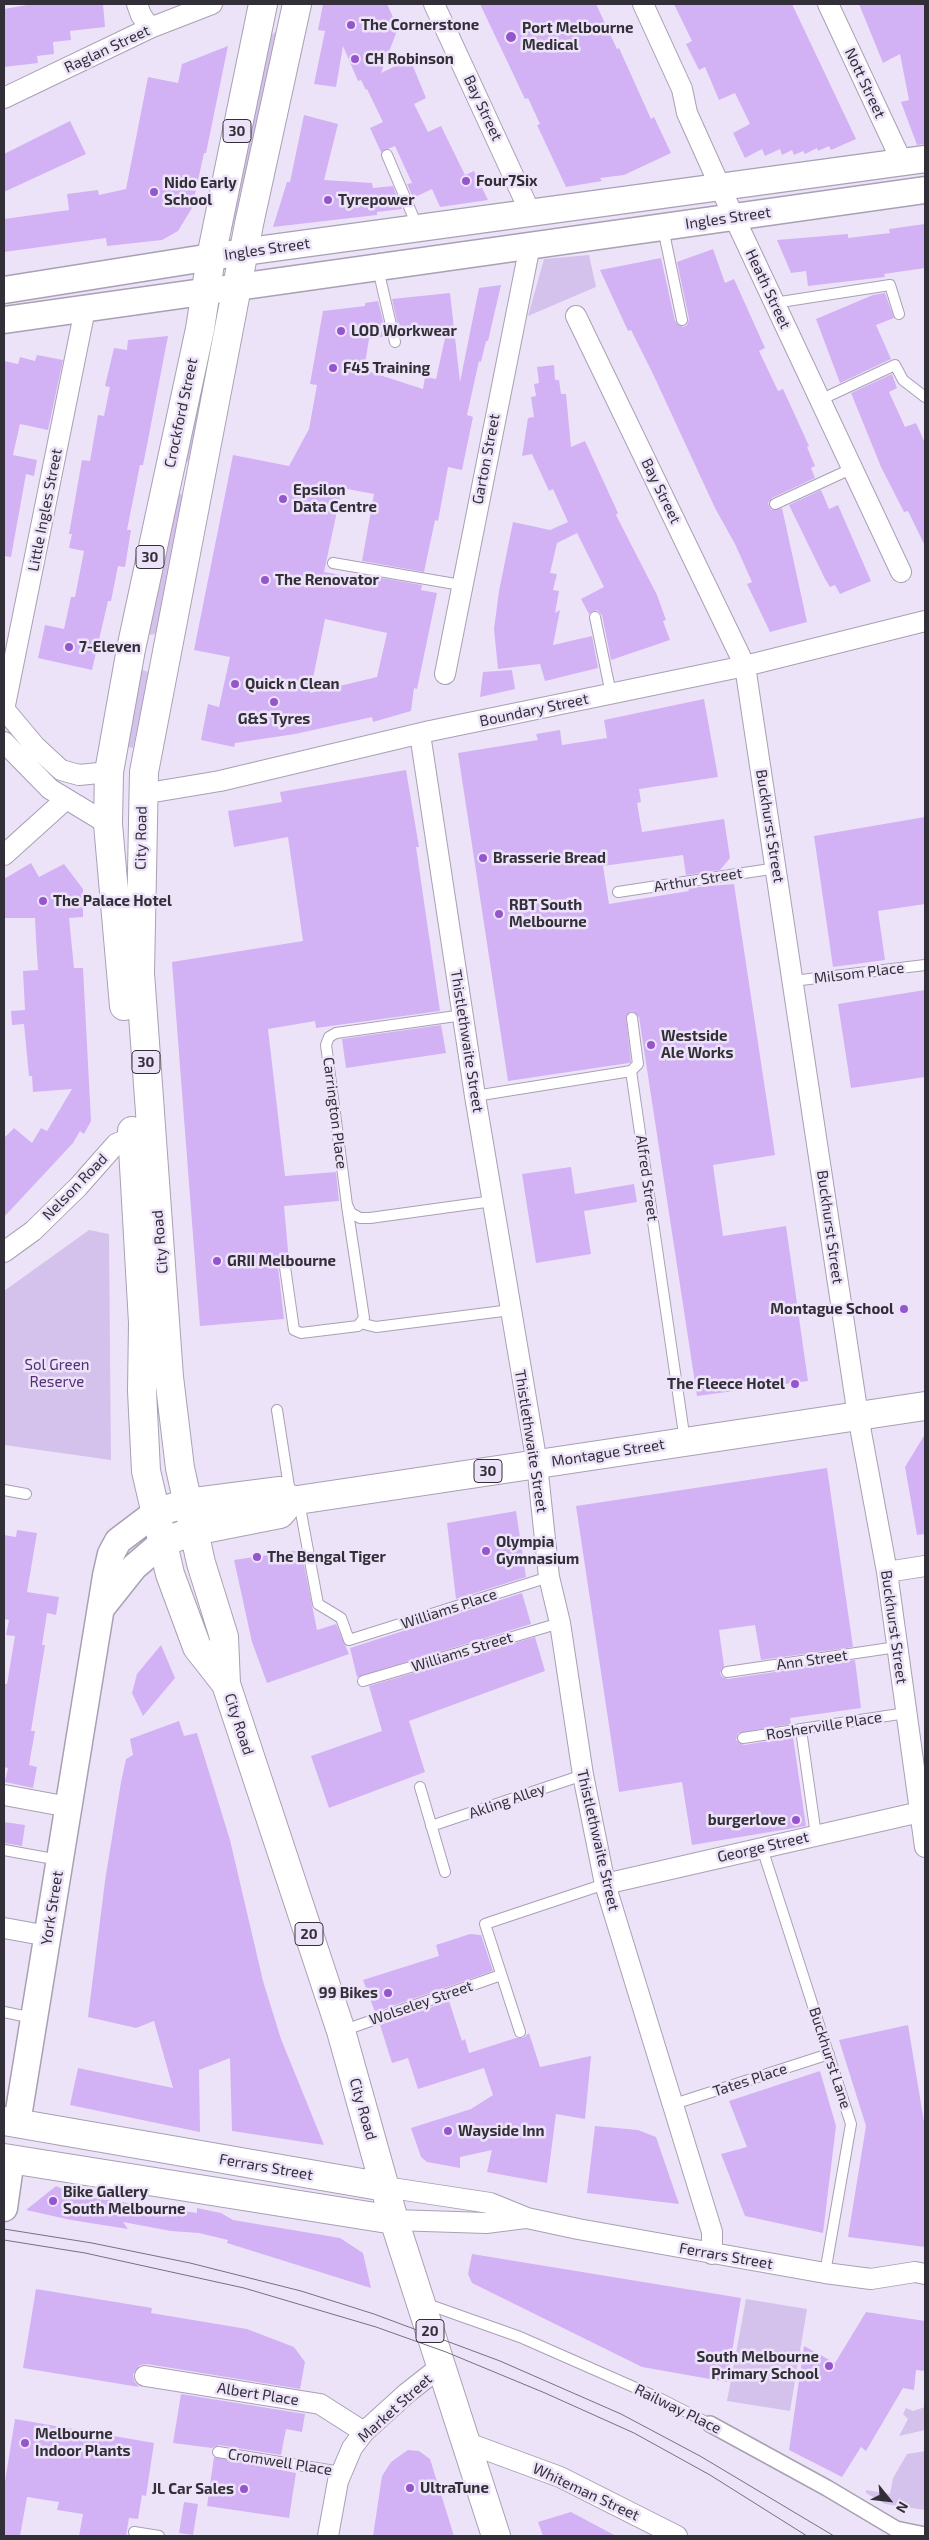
<!DOCTYPE html>
<style>
body{margin:0}
#map{position:relative;width:929px;height:2540px;overflow:hidden;background:#ede3f9;font-family:"Exo 2",sans-serif}
canvas{display:block}
.frame{position:absolute;inset:0;border:5px solid #332f38;pointer-events:none}
.north{position:absolute;left:864px;top:2475px;width:50px;height:50px;-webkit-text-stroke:4px #ede3f9;paint-order:stroke;rotate:119deg;font-size:14px;font-weight:700;line-height:20px;text-align:center;color:#332f38}
.north::after{content:'';display:block;margin:auto;width:18px;height:22px;background:#332f38;clip-path:polygon(50% 0,100% 100%,50% 72%,0 100%)}
</style>
<div id="map">
<canvas width="929" height="2540"></canvas>
<div class="frame"></div>
<div class="north">N</div>
</div>
<script>
const ctx = document.querySelector('canvas').getContext('2d');
ctx.lineJoin = 'round';
function paint(path, color) {
  ctx.fillStyle = color;
  ctx.fill(path, 'evenodd');
}
function toPath(rows) {
  const path = new Path2D();
  for (const r of rows) {
    path.moveTo(r[0], r[1]);
    for (let i = 2; i < r.length; i += 2) path.lineTo(r[i], r[i + 1]);
  }
  return path;
}
function stroke(path, color, width, dash) {
  ctx.strokeStyle = color;
  ctx.lineWidth = width;
  ctx.lineCap = dash ? 'butt' : 'round';
  ctx.setLineDash(dash || []);
  ctx.stroke(path);
}
function drawText(font, color, halo, rows, align = 'center') {
  ctx.font = font + ' "Exo 2",sans-serif';
  ctx.lineWidth = 5;
  ctx.setLineDash([]);
  ctx.textBaseline = 'middle';
  ctx.strokeStyle = halo;
  ctx.fillStyle = color;
  for (const [text, x, y, turn = 0] of rows) {
    ctx.save();
    ctx.translate(x, y);
    ctx.rotate((+turn || 0) * Math.PI / 180);
    ctx.textAlign = isNaN(turn) ? turn : align;
    if (halo) ctx.strokeText(text, 0, 0);
    ctx.fillText(text, 0, 0);
    ctx.restore();
  }
}
const green = toPath([
 [277,31,246,175,242,186,232,231,227,231,270,36],
 [589,255,596,287,528,316,544,259],
 [201,398,203,399,188,462,184,461,199,399],
 [177,493,181,494,184,498,160,618,156,633,152,635,147,633],
 [143,670,148,672,148,681,133,748,124,746,140,672],
 [89,1230,109,1234,111,1460,4,1445,4,1291],
 [746,2299,807,2309,790,2411,727,2401],
 [925,2407,925,2430,899,2436,908,2419,903,2414,906,2408,913,2411],
 [925,2451,925,2510,885,2504,866,2493,866,2490,890,2494,893,2478,907,2454]
]);
const building = toPath([
 [33,4,103,4,105,27,70,31,71,40,53,42,54,54,37,56,38,63,4,67,4,9],
 [323,4,387,4,398,28,381,73,410,59,426,98,414,104,428,132,441,126,465,175,474,171,488,200,440,207,432,189,413,198,407,184,412,183,395,146,381,152,370,128,383,122,367,89,366,90,361,80,358,81,343,46,336,87,314,84,325,31,318,30],
 [480,4,596,4,617,49,619,48,651,119,654,117,671,153,624,175,600,178,602,181,566,187,537,125,540,124,528,98,525,99],
 [674,4,792,4,856,139,831,150,829,146,818,151,817,148,805,154,803,151,794,155,792,150,782,155,780,149,765,156,762,149,745,158,733,133,750,124,735,93,719,100,705,67,699,70,686,44,692,41],
 [859,4,925,4,925,144,917,145,901,102,909,100,900,54,883,63],
 [228,46,206,153,204,153,192,208,178,231,162,240,107,246,106,238,4,252,4,219,69,210,67,194,98,190,99,195,126,189,148,77,178,83,182,64],
 [304,115,338,124,324,180,372,183,373,188,393,186,402,209,377,212,377,215,273,227,287,182,290,182],
 [70,121,86,154,4,192,4,154],
 [925,224,925,268,884,274,885,277,825,284,808,286,806,271,791,273,777,240,848,234,848,238,890,233,889,229],
 [713,249,725,283,734,279,765,348,759,351,778,391,783,389,809,446,807,447,815,466,811,468,815,478,772,498,768,503,771,510,782,508,807,622,770,632,747,584,752,582,735,544,715,508,653,374,631,330,628,331,600,270,661,258,675,321,683,327,687,325,689,319,677,262],
 [501,285,488,341,486,341,481,362,479,361,467,415,473,417,462,470,448,467,438,521,435,520,424,572,362,561,374,494,342,488,324,572,358,578,359,574,422,585,421,590,437,593,417,689,414,688,411,711,373,722,372,717,295,734,235,743,234,747,201,740,208,704,219,707,230,657,194,650,233,455,289,466,309,429,317,385,310,384,323,311,365,306,365,303,378,301,387,336,369,339,364,370,423,389,425,377,436,379,447,329,400,335,392,299,450,293,460,382,479,288],
 [325,619,387,633,377,677,310,693],
 [885,293,894,318,876,325,891,359,840,383,816,319,873,295],
 [168,336,148,440,143,465,140,465,127,530,131,530,125,567,118,566,111,601,108,601,92,670,38,658,45,625,64,629,71,597,75,597,84,551,69,548,72,534,69,534,82,460,90,461,98,415,104,416,110,387,105,386,114,348,127,350,128,340],
 [37,355,63,360,48,430,20,424,13,455,37,460,34,476,26,474,11,557,4,556,4,361,18,364,20,357,35,361],
 [554,365,555,380,559,380,561,394,566,394,571,447,585,441,618,513,616,515,657,595,666,620,663,621,670,640,611,660,602,615,597,610,589,614,581,599,604,587,577,533,557,543,550,573,557,574,553,590,559,591,555,613,560,610,553,645,592,636,598,668,545,681,540,664,498,669,494,629,499,591,513,522,550,530,568,522,553,489,549,491,532,454,522,456,528,418,534,417,531,397,536,396,534,384,539,383,537,367],
 [892,374,897,388,889,392,905,427,916,423,925,443,925,546,908,511,904,512,881,467,851,393],
 [821,490,829,509,838,505,871,581,840,594,835,585,830,587,825,579,789,505],
 [512,670,515,689,480,697,483,672],
 [704,699,718,777,639,789,641,802,637,803,642,832,724,819,730,858,720,870,686,875,683,855,603,866,609,904,689,891,688,888,734,884,775,1155,713,1165,723,1236,786,1226,808,1381,697,1396,639,1017,632,1011,626,1016,631,1062,629,1063,508,1081,458,753,538,740,536,734,560,730,562,745,607,738,604,720],
 [406,770,419,847,416,847,440,1011,316,1028,315,1021,268,1029,285,1176,336,1172,339,1201,284,1206,289,1261,281,1261,278,1267,284,1319,200,1326,172,962,303,941,288,837,234,847,228,811,282,802,280,792],
 [925,817,925,904,878,911,885,960,833,967,814,836],
 [31,863,39,877,64,864,83,889,83,917,69,918,74,968,83,968,91,1121,84,1134,80,1131,73,1143,4,1217,4,1138,14,1128,32,1143,41,1128,47,1131,72,1089,33,1092,32,1076,29,1076,24,1024,12,1025,11,1011,25,1010,23,971,38,970,36,939,35,918,4,918,4,879],
 [925,990,925,1077,851,1088,838,1004],
 [441,1025,446,1053,346,1068,342,1039],
 [571,1167,575,1194,634,1184,637,1202,584,1211,591,1254,536,1263,522,1174],
 [925,1434,925,1534,917,1535,905,1467],
 [827,1468,853,1647,761,1660,755,1625,719,1630,724,1666,720,1673,722,1677,728,1679,855,1660,861,1708,790,1718,791,1724,738,1733,736,1740,744,1745,793,1737,806,1826,692,1845,682,1782,619,1792,576,1506],
 [516,1511,526,1577,456,1599,447,1523],
 [17,1530,37,1533,27,1592,59,1597,56,1615,47,1613,42,1645,45,1645,31,1731,35,1731,29,1765,37,1767,33,1788,5,1782,8,1768,4,1767,4,1684,7,1684,15,1636,6,1635,9,1620,4,1619,4,1535,16,1537],
 [301,1550,317,1630,336,1624,349,1654,267,1683,252,1642,234,1560],
 [522,1593,531,1624,357,1677,350,1648],
 [535,1637,545,1671,409,1721,425,1772,329,1808,311,1756,382,1731,369,1686],
 [161,1645,175,1678,143,1716,132,1693,137,1674],
 [179,1721,184,1736,197,1733,230,1840,263,1981,281,2039,324,2145,232,2131,230,2058,199,2070,200,2132,70,2105,78,2068,173,2088,154,2021,136,2028,88,2017,105,1881,121,1782,126,1759,133,1755,130,1739],
 [4,1822,25,1825,22,1846,4,1843],
 [470,1934,481,1935,493,1971,375,2012,363,1980,439,1956,436,1945],
 [449,2001,462,2041,465,2039,469,2053,516,2038,523,2038,529,2033,540,2067,591,2056,585,2119,556,2114,547,2183,487,2172,492,2150,460,2157,460,2168,427,2162,421,2157,411,2128,471,2109,493,2095,484,2068,418,2089,408,2058,392,2063,380,2025],
 [908,2025,925,2128,925,2247,848,2237,866,2126,839,2040],
 [820,2071,836,2126,823,2233,745,2216,721,2154,747,2147,729,2101],
 [595,2126,638,2130,656,2137,679,2204,587,2193],
 [56,2186,80,2196,197,2213,197,2208,221,2213,233,2220,340,2238,363,2253,371,2288,227,2243,228,2240,199,2233,171,2231,123,2222,128,2229,71,2220,26,2210],
 [472,2254,741,2298,727,2382,642,2367,472,2283,468,2274],
 [36,2289,152,2308,151,2313,247,2329,294,2347,305,2362,300,2389,147,2364,140,2365,133,2374,134,2381,139,2387,23,2368],
 [866,2312,925,2321,925,2371,916,2370,914,2390,903,2388,866,2451,861,2447,842,2477,789,2450,804,2346,835,2363],
 [181,2394,305,2414,302,2432,286,2429,281,2455,219,2445,212,2448,173,2443],
 [15,2419,154,2443,146,2496,142,2495,138,2519,129,2518,126,2536,79,2536,83,2514,57,2510,59,2502,27,2497,20,2536,4,2536,4,2488],
 [408,2450,419,2451,430,2459,454,2536,373,2536,382,2476,391,2462],
 [214,2457,296,2473,289,2518,207,2506],
 [184,2502,198,2504,193,2535,179,2533],
 [571,2512,616,2536,543,2536,538,2522]
]);
const service = toPath([
 [387,155,418,228],
 [663,228,682,320],
 [378,269,395,342],
 [774,303,890,285,899,314],
 [820,400,895,365,903,380,925,397],
 [775,504,853,468],
 [333,563,461,585],
 [595,617,611,694],
 [618,892,777,868],
 [793,981,925,965],
 [463,1015,336,1033,329,1037,326,1045,347,1205,351,1213,360,1218,370,1218,493,1201],
 [631,1071,638,1064,632,1018],
 [475,1096,631,1071,685,1441],
 [285,1267,294,1330,301,1333,358,1326,364,1318,347,1206],
 [360,1323,376,1327,511,1310],
 [277,1410,290,1493],
 [4,1490,26,1494],
 [299,1502,318,1604,341,1618,349,1640,549,1577],
 [727,1672,897,1647],
 [363,1681,560,1623],
 [801,1730,816,1835],
 [743,1738,906,1713],
 [420,1787,445,1872],
 [431,1826,583,1775],
 [762,1848,851,2124,825,2273],
 [4,1850,59,1860],
 [4,2012,33,2018],
 [342,2031,501,1975],
 [520,2032,485,1924,605,1884],
 [671,2105,829,2054],
 [424,2303,520,2337,661,2399,710,2424],
 [218,2452,341,2472],
 [134,2532,159,2536]
]);
const pedestrian = toPath([
 [710,2424,827,2488,896,2529,925,2535]
]);
const minor = toPath([
 [137,4,141,15,150,28],
 [434,4,531,214],
 [643,4,682,89,687,113,727,202,901,572],
 [828,4,902,162],
 [4,98,150,28,212,4],
 [576,316,745,666,858,1416,887,1572,925,1847],
 [445,674,530,245],
 [4,709,35,746,61,770,79,775,109,772],
 [4,710,85,309],
 [420,734,475,1096,537,1464,549,1577,560,1623,583,1775,605,1884,712,2232,712,2254],
 [4,742,50,789,108,824],
 [142,794,220,781,430,731,745,666,925,621],
 [4,855,65,800],
 [4,1252,33,1231,78,1187,116,1144,143,1132],
 [887,1572,925,1566],
 [4,1795,69,1807],
 [605,1884,920,1812],
 [4,1928,48,1936],
 [385,2187,490,2203,527,2218,578,2229,825,2273,871,2279,915,2272,925,2274],
 [394,2220,486,2223,525,2218],
 [145,2376,320,2404,364,2432],
 [465,2442,560,2477,677,2536],
 [328,2536,338,2481,352,2448,364,2432,407,2393,440,2367]
]);
const tertiary = toPath([
 [4,290,243,252,925,159],
 [4,320,925,190],
 [103,1606,134,1567,162,1543],
 [17,2123,106,1576,111,1554,118,1541,155,1513],
 [4,2208,11,2159]
]);
const primary = toPath([
 [297,4,249,224,144,772,140,973,169,1377,180,1468,201,1563,224,1637,226,1684,341,2031,394,2220,496,2536],
 [124,1006,108,824,109,772,131,649,200,329,211,257,263,4],
 [132,1131,143,1323,142,1391,146,1471,170,1574,197,1647,226,1684],
 [171,1508,187,1503,280,1491,291,1501],
 [177,1537,194,1531,280,1514,291,1501,925,1406],
 [4,2121,385,2187],
 [4,2158,394,2220]
]);
const tram = toPath([
 [4,2229,92,2243,190,2263,301,2291,374,2314,500,2361,621,2414,700,2456,834,2536],
 [4,2240,85,2253,244,2288,376,2327,446,2352,545,2393,634,2433,710,2475,807,2536]
]);
const markers = [
 [351,25,5,"#9556cd"],
 [511,37,6,"#9556cd"],
 [355,59,5,"#9556cd"],
 [466,181,5,"#9556cd"],
 [154,192,5,"#9556cd"],
 [328,200,5,"#9556cd"],
 [341,331,5,"#9556cd"],
 [333,368,5,"#9556cd"],
 [283,499,5,"#9556cd"],
 [265,580,5,"#9556cd"],
 [69,647,5,"#9556cd"],
 [235,684,5,"#9556cd"],
 [274,702,5,"#9556cd"],
 [483,858,5,"#9556cd"],
 [43,901,5,"#9556cd"],
 [499,914,5,"#9556cd"],
 [651,1045,5,"#9556cd"],
 [217,1261,5,"#9556cd"],
 [904,1309,5,"#9556cd"],
 [795,1384,5,"#9556cd"],
 [486,1551,5,"#9556cd"],
 [257,1557,5,"#9556cd"],
 [796,1820,5,"#9556cd"],
 [388,1993,5,"#9556cd"],
 [448,2131,5,"#9556cd"],
 [53,2201,5,"#9556cd"],
 [829,2366,5,"#9556cd"],
 [25,2443,5,"#9556cd"],
 [410,2488,5,"#9556cd"],
 [244,2489,5,"#9556cd"]
];
const shields = [
 [237,131,28],
 [150,557,28],
 [146,1062,28],
 [488,1471,28],
 [309,1934,28],
 [430,2331,28]
];
const shieldNames = [
 ["30",237,131],
 ["30",150,557],
 ["30",146,1062],
 ["30",488,1471],
 ["20",309,1934],
 ["20",430,2331]
];
const poiNames = [
 ["The Cornerstone",361,25],
 ["Port Melbourne",522,28],
 ["Medical",522,45],
 ["CH Robinson",365,59],
 ["Four7Six",476,181],
 ["Nido Early",164,183],
 ["School",164,200],
 ["Tyrepower",338,200],
 ["LOD Workwear",351,331],
 ["F45 Training",343,368],
 ["Epsilon",293,490],
 ["Data Centre",293,507],
 ["The Renovator",275,580],
 ["7-Eleven",79,647],
 ["Quick n Clean",245,684],
 ["G&S Tyres",274,719,"center"],
 ["Brasserie Bread",493,858],
 ["The Palace Hotel",53,901],
 ["RBT South",509,905],
 ["Melbourne",509,922],
 ["Westside",661,1036],
 ["Ale Works",661,1053],
 ["GRII Melbourne",227,1261],
 ["Montague School",894,1309,"right"],
 ["The Fleece Hotel",785,1384,"right"],
 ["Olympia",496,1542],
 ["Gymnasium",496,1559],
 ["The Bengal Tiger",267,1557],
 ["burgerlove",786,1820,"right"],
 ["99 Bikes",378,1993,"right"],
 ["Wayside Inn",458,2131],
 ["Bike Gallery",63,2192],
 ["South Melbourne",63,2209],
 ["South Melbourne",819,2357,"right"],
 ["Primary School",819,2374,"right"],
 ["Melbourne",35,2434],
 ["Indoor Plants",35,2451],
 ["UltraTune",420,2488],
 ["JL Car Sales",234,2489,"right"]
];
const streetNames = [
 ["Raglan Street",107,49,-25],
 ["Nott Street",865,83,65],
 ["Bay Street",483,108,65],
 ["Ingles Street",728,218,-8],
 ["Ingles Street",267,249,-8],
 ["Heath Street",768,289,65],
 ["Crockford Street",181,413,-78],
 ["Garton Street",486,459,-79],
 ["Bay Street",661,491,64],
 ["Little Ingles Street",45,510,-79],
 ["Boundary Street",534,710,-12],
 ["Buckhurst Street",770,826,81],
 ["City Road",141,838,-89],
 ["Arthur Street",698,880,-9],
 ["Milsom Place",859,973,-7],
 ["Thistlethwaite Street",467,1041,81],
 ["Carrington Place",335,1113,83],
 ["Alfred Street",647,1178,82],
 ["Nelson Road",75,1187,-46],
 ["Buckhurst Street",830,1227,82],
 ["City Road",160,1242,-95],
 ["Thistlethwaite Street",531,1441,81],
 ["Montague Street",608,1453,-9],
 ["Williams Place",449,1609,-18],
 ["Buckhurst Street",894,1627,82],
 ["Williams Street",462,1652,-17],
 ["Ann Street",812,1660,-8],
 ["City Road",239,1724,72],
 ["Rosherville Place",824,1726,-9],
 ["Akling Alley",507,1801,-19],
 ["Thistlethwaite Street",598,1840,77],
 ["George Street",763,1847,-13],
 ["York Street",52,1908,-81],
 ["Wolseley Street",421,2003,-19],
 ["Buckhurst Lane",830,2058,72],
 ["Tates Place",750,2080,-18],
 ["City Road",363,2109,74],
 ["Ferrars Street",266,2167,10],
 ["Ferrars Street",726,2256,10],
 ["Albert Place",258,2394,9],
 ["Market Street",395,2408,-42],
 ["Railway Place",678,2409,26],
 ["Cromwell Place",280,2462,9],
 ["Whiteman Street",586,2492,25]
];
const parkNames = [
 ["Sol Green",57,1365],
 ["Reserve",57,1382]
];
paint(green, '#d5c2ec');
paint(building, '#d2b2f5');
stroke(service, '#a9a0b4', 12);
stroke(pedestrian, '#a9a0b4', 18);
stroke(minor, '#a9a0b4', 22);
stroke(tertiary, '#a9a0b4', 29);
stroke(primary, '#a9a0b4', 30);
stroke(service, '#fff', 10);
stroke(pedestrian, '#fff', 15);
stroke(minor, '#fff', 20);
stroke(tertiary, '#fff', 26);
stroke(primary, '#fff', 28);
stroke(tram, '#76707e', 1);
for (const [x, y, r, color] of markers) {
  const dot = new Path2D();
  dot.arc(x, y, r, 0, 2 * Math.PI);
  ctx.fillStyle = color;
  ctx.fill(dot);
  stroke(dot, '#ede3f9', 2);
}
for (const [x, y, w] of shields) {
  const box = new Path2D();
  box.roundRect(x - w / 2, y - 11.5, w, 23, 4);
  ctx.fillStyle = '#ede3f9';
  ctx.fill(box);
  stroke(box, '#332f38', 1);
}
drawText('bold 14px', '#332f38', null, shieldNames);
drawText('bold 15px', '#332f38', '#ede3f9', poiNames, 'left');
drawText('15px', '#332f38', '#ede3f9', streetNames);
drawText('15px', '#562d7a', '#ede3f9', parkNames);
</script>
